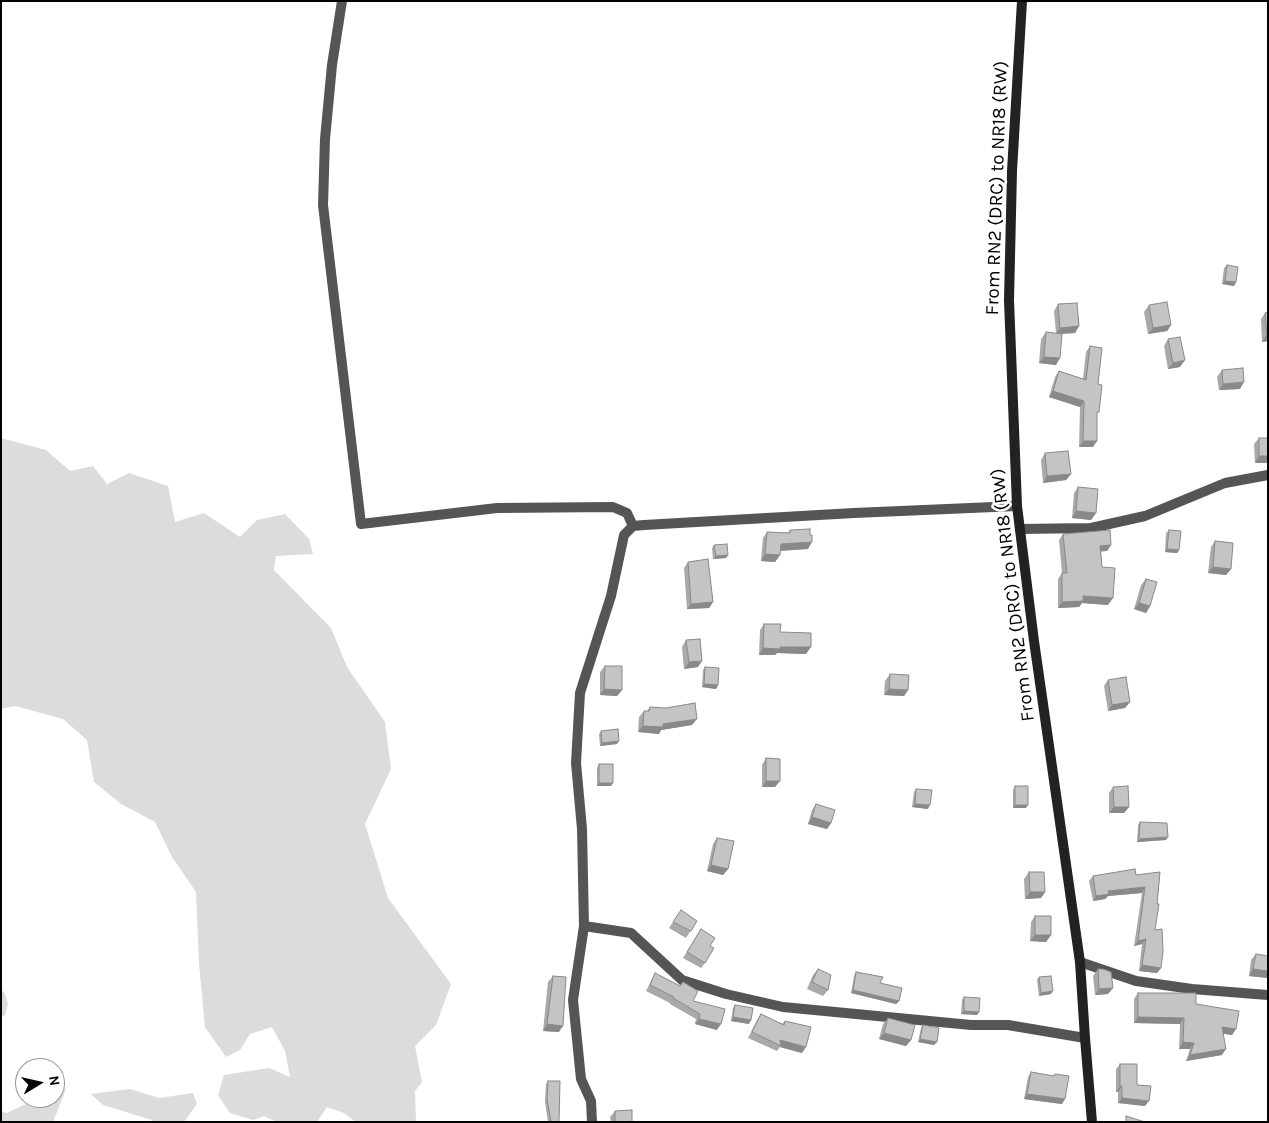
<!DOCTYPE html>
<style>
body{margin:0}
#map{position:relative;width:1269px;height:1123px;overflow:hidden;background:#fff;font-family:Karla,sans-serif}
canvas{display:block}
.frame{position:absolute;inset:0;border:2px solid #000;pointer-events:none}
.north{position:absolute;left:15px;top:1058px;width:50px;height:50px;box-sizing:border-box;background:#fff;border:1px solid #999;border-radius:50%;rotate:81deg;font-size:14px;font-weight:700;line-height:20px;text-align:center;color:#000}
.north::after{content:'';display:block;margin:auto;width:18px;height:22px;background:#000;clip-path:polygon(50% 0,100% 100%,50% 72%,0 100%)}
</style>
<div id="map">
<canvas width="1269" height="1123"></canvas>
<div class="frame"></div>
<div class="north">N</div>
</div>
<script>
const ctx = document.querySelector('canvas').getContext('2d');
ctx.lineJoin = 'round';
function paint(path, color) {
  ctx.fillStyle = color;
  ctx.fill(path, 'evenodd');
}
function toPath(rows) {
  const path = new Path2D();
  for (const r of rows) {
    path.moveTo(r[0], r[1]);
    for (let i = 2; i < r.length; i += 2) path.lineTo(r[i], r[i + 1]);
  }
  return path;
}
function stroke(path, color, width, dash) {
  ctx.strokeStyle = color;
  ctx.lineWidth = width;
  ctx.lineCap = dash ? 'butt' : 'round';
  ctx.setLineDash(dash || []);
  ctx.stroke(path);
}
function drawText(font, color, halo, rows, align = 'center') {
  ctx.font = font + ' Karla,sans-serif';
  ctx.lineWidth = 5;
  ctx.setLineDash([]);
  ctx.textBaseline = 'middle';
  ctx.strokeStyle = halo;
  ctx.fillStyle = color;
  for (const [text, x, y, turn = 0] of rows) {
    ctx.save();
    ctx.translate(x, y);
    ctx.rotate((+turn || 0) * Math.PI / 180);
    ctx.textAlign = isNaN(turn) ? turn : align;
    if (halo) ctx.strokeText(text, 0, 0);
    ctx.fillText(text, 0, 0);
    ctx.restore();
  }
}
const green = toPath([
 [1,438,46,450,70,471,93,466,107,484,129,473,168,486,175,522,204,513,240,537,257,520,285,514,309,539,313,554,276,556,274,570,331,628,347,667,385,722,391,769,365,824,388,898,451,984,436,1025,415,1046,422,1082,415,1091,416,1122,356,1122,344,1113,327,1107,317,1122,277,1122,264,1116,253,1120,230,1113,218,1095,224,1075,269,1068,290,1077,285,1051,272,1027,250,1034,240,1050,226,1057,205,1027,199,964,196,892,172,857,155,822,121,804,94,782,87,740,63,719,15,706,1,709],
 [1,990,4,992,8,1003,5,1016,1,1015],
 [55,1085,66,1089,53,1122,1,1122,1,1111,7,1113,28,1103,34,1098,55,1098],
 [130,1089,159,1098,193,1093,197,1104,184,1122,150,1122,152,1120,103,1105,91,1094]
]);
const street = toPath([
 [342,1,332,65,325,139,323,205,361,524,497,508,613,507,627,513,633,526],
 [1020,529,1091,528,1145,516,1225,483,1268,475],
 [584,926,631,933,682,980,726,994,783,1007,971,1025,1008,1025,1085,1038],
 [1080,962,1136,981,1192,989,1268,995],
 [592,1122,591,1101,581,1079,573,1000,584,926,582,829,576,763,580,693,611,596,624,535,633,526,644,525,854,513,1017,506]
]);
const secondary = toPath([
 [1022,1,1012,171,1009,300,1017,506,1034,641,1080,962,1085,1038,1092,1122]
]);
const wall = toPath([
 [1227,265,1236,282,1234,286,1222,284,1224,268],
 [1058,304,1079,326,1075,333,1062,334,1056,365,1039,363,1041,339,1046,332,1056,333,1054,311],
 [1149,305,1171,325,1167,331,1148,334,1144,312],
 [1268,312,1268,341,1262,342,1261,319,1265,313],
 [1168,339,1180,367,1168,369,1164,346],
 [1090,346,1098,384,1097,414,1093,447,1079,447,1080,407,1049,397,1055,377,1059,371,1083,379,1086,352],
 [1222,370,1240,389,1219,390,1217,377],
 [1259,438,1268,438,1268,463,1255,463,1254,444],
 [1045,453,1071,474,1066,480,1043,483,1041,460],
 [1078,487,1096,513,1091,520,1072,518,1074,493],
 [790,530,808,549,780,551,780,555,775,562,761,561,763,538,767,532,788,533],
 [1169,530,1179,550,1177,553,1165,552,1166,533],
 [1063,534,1111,545,1107,551,1101,551,1102,567,1108,605,1082,603,1079,607,1058,608,1058,579,1062,573,1059,540],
 [1215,541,1231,569,1226,575,1208,573,1211,547],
 [714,545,728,555,726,558,713,559,712,548],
 [688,562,713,602,709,608,687,609,684,568],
 [1146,579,1150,606,1146,613,1134,609,1141,585],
 [764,624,780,632,806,654,777,653,775,655,759,655,760,630],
 [686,640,698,667,684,669,682,647],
 [605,666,622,690,617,696,600,695,600,672],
 [705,667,718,685,716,689,702,687,703,670],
 [890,674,908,690,904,696,884,695,885,681],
 [1108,680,1130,702,1125,708,1108,711,1104,686],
 [650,707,692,725,661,730,659,734,638,732,639,717,644,711,647,711],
 [601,731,617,744,600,746,599,734],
 [766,758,780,781,775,787,762,787,762,765],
 [599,764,611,786,597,786,597,768],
 [1015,786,1026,808,1013,808,1013,790],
 [1113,787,1129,807,1124,813,1109,813,1109,793],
 [916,789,928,809,912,807,914,792],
 [816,804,831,823,827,829,808,824,812,810],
 [1140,822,1168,837,1166,840,1137,842,1138,825],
 [717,838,728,869,723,875,707,871,713,844],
 [1029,872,1045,892,1041,898,1025,899,1024,879],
 [1160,872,1155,930,1161,968,1157,973,1139,971,1142,944,1134,946,1142,893,1108,896,1105,899,1093,901,1089,881,1093,876,1136,875],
 [681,910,697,921,686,938,669,928],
 [1035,916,1051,935,1046,942,1030,941,1031,922],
 [701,929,710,946,705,963,701,968,683,958],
 [1256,954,1268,956,1268,978,1249,976,1251,960],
 [818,969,828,990,823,996,807,989,813,975],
 [1098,969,1108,994,1095,995,1093,976],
 [856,972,880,983,899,1001,896,1004,851,993,854,976],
 [655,973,680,986,683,982,693,1001,717,1030,695,1024,696,1019,670,1004,670,1003,646,991],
 [553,976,559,1032,543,1031,548,982],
 [1039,977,1051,994,1039,996,1037,980],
 [1138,993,1196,1004,1236,1029,1232,1035,1224,1034,1222,1055,1186,1061,1190,1049,1179,1049,1180,1024,1134,1023,1134,999],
 [964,997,979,1012,977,1015,961,1014,962,1000],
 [735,1005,749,1024,731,1021,733,1008],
 [761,1014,782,1024,785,1021,802,1053,780,1047,777,1051,748,1038,757,1020],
 [888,1018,911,1040,906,1046,879,1039,883,1024],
 [923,1025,934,1045,918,1042,921,1028],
 [1120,1064,1137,1085,1145,1106,1118,1103,1118,1092,1116,1092,1116,1069],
 [1031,1072,1053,1076,1055,1074,1062,1104,1024,1099,1028,1077],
 [548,1081,559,1122,548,1122,545,1102,546,1084],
 [615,1111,632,1122,611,1122,610,1117]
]);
const shadedWall = toPath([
 [1225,281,1236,282,1234,286,1222,284],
 [1171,325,1167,331,1148,334,1153,328],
 [1079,326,1075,333,1056,334,1060,328],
 [1267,335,1268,335,1268,341,1262,342],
 [1044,357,1060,358,1056,365,1039,363],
 [1185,360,1180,367,1168,369,1173,363],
 [1244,382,1240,389,1219,390,1223,384],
 [1053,391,1084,401,1080,407,1049,397],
 [1083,441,1097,441,1093,447,1079,447],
 [1259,456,1268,456,1268,463,1255,463],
 [1071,474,1066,480,1043,483,1047,476],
 [1076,511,1096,513,1091,520,1072,518],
 [812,542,808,549,776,551,781,544],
 [1111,545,1107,551,1096,552,1100,546],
 [1167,549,1179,550,1177,553,1165,552],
 [765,554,780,555,775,562,761,561],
 [728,555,726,558,713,559,716,556],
 [1213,567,1231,569,1226,575,1208,573],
 [1083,596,1113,598,1108,605,1082,603,1079,607,1058,608,1062,602],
 [713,602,709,608,687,609,691,604],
 [1139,603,1150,606,1146,613,1134,609],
 [780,647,811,647,806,654,777,653,775,655,759,655,763,648],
 [702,661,698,667,684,669,689,662],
 [704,684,718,685,716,689,702,687],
 [604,689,622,690,617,696,600,695],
 [889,689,908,690,904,696,884,695],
 [1130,702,1125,708,1108,711,1112,705],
 [697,719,692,725,661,730,659,734,638,732,643,726,663,724],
 [619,741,617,744,600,746,602,743],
 [766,781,780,781,775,787,762,787],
 [599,783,613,783,611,786,597,786],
 [915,804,930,805,928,809,912,807],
 [1015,805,1028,805,1026,808,1013,808],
 [1114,807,1129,807,1124,813,1109,813],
 [812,817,831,823,827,829,808,824],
 [1168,837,1166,840,1137,842,1139,839],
 [711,865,728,869,723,875,707,871],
 [1145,887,1142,893,1108,896,1105,899,1093,901,1096,896,1108,891],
 [1030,892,1045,892,1041,898,1025,899],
 [1035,935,1051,935,1046,942,1030,941],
 [1146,939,1142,944,1134,946,1138,941],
 [1142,965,1161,968,1157,973,1139,971],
 [1253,969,1268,971,1268,978,1249,976],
 [1113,988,1108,994,1095,995,1099,989],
 [853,990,899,1001,896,1004,851,993],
 [1053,991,1051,994,1039,996,1041,993],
 [964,1011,979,1012,977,1015,961,1014],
 [733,1017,751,1020,749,1024,731,1021],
 [1138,1017,1184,1018,1180,1024,1134,1023],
 [699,1019,721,1024,717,1030,695,1024],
 [547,1024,563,1026,559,1032,543,1031],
 [1222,1027,1236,1029,1232,1035,1218,1033],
 [884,1033,911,1040,906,1046,879,1039],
 [920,1039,937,1042,934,1045,918,1042],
 [780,1040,806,1047,802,1053,780,1047,781,1046],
 [1183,1042,1194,1043,1190,1049,1179,1049],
 [1226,1049,1222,1055,1186,1061,1190,1055],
 [1120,1086,1122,1086,1118,1092,1116,1092],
 [1027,1094,1065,1099,1062,1104,1024,1099],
 [1122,1098,1149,1101,1145,1106,1118,1103]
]);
const building = toPath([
 [1227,265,1238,267,1236,282,1225,281,1227,265],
 [1167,302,1171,325,1153,328,1149,305,1167,302],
 [1077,303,1079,326,1060,328,1058,304,1077,303],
 [1268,312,1268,335,1267,335,1265,313,1268,312],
 [1046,332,1062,334,1060,358,1044,357,1046,332],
 [1180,337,1185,360,1173,363,1168,339,1180,337],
 [1090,346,1102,348,1098,384,1102,385,1099,412,1097,412,1097,441,1083,441,1084,401,1053,391,1059,371,1086,380,1090,346],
 [1243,368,1244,382,1223,384,1222,370,1243,368],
 [1259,438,1268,438,1268,456,1259,456,1259,438],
 [1068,451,1071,474,1047,476,1045,453,1068,451],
 [1078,487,1098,489,1096,513,1076,511,1078,487],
 [810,529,810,535,812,535,812,542,781,544,780,555,765,554,767,532,790,533,790,530,810,529],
 [1110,530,1111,545,1100,546,1102,567,1115,568,1113,598,1083,596,1083,601,1062,602,1062,573,1067,573,1063,534,1110,530],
 [1169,530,1181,531,1179,550,1167,549,1169,530],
 [1215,541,1233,543,1231,569,1213,567,1215,541],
 [727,544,728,555,716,556,714,545,727,544],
 [708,559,713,602,691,604,688,562,708,559],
 [1146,579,1157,582,1150,606,1139,603,1146,579],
 [764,624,781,624,780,632,811,633,811,647,780,647,780,649,763,648,764,624],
 [700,639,702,661,689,662,686,640,700,639],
 [605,666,622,666,622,690,604,689,605,666],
 [705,667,719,668,718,685,704,684,705,667],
 [890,674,909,675,908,690,889,689,890,674],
 [1126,677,1130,702,1112,705,1108,680,1126,677],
 [695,703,697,719,663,724,663,727,643,726,644,711,649,711,650,707,666,708,695,703],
 [618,729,619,741,602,743,601,731,618,729],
 [766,758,780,759,780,781,766,781,766,758],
 [599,764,613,764,613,783,599,783,599,764],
 [1015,786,1028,786,1028,805,1015,805,1015,786],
 [1128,786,1129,807,1114,807,1113,787,1128,786],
 [916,789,932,790,930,805,915,804,916,789],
 [816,804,835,810,831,823,812,817,816,804],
 [1140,822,1167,823,1168,837,1139,839,1140,822],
 [717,838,734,841,728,869,711,865,717,838],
 [1135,869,1136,875,1160,872,1157,904,1159,904,1155,930,1162,929,1163,951,1161,968,1142,965,1146,939,1138,941,1145,887,1108,891,1109,894,1096,896,1093,876,1135,869],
 [1029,872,1044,872,1045,892,1030,892,1029,872],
 [681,910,697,921,691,931,673,922,681,910],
 [1035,916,1051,916,1051,935,1035,935,1035,916],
 [701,929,715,938,710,946,714,948,705,963,687,952,701,929],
 [1256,954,1268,956,1268,971,1253,969,1256,954],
 [818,969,831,975,828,990,812,982,818,969],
 [1098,969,1103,969,1111,972,1113,988,1099,989,1098,969],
 [856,972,883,977,880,983,902,988,899,1001,853,990,856,972],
 [655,973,680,986,683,982,698,991,693,1001,725,1009,721,1024,699,1019,700,1014,673,998,674,997,650,985,655,973],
 [553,976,566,977,563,1026,547,1024,553,976],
 [1051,976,1053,991,1041,993,1039,977,1051,976],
 [1138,993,1196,993,1196,1004,1239,1011,1236,1029,1222,1027,1226,1049,1190,1055,1194,1043,1183,1042,1184,1018,1138,1017,1138,993],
 [964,997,980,998,979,1012,964,1011,964,997],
 [735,1005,753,1008,751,1020,733,1017,735,1005],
 [761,1014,784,1025,785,1021,811,1027,806,1047,780,1040,781,1046,752,1032,761,1014],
 [888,1018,915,1025,911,1040,884,1033,888,1018],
 [923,1025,939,1028,937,1042,920,1039,923,1025],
 [1120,1064,1137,1064,1137,1085,1151,1086,1149,1101,1122,1098,1122,1086,1120,1086,1120,1064],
 [1031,1072,1054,1076,1055,1074,1069,1076,1065,1099,1027,1094,1031,1072],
 [548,1081,560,1081,559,1122,551,1122,547,1099,548,1081],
 [632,1110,632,1122,615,1122,615,1111,632,1110],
 [1126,1116,1145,1122,1126,1122,1126,1116]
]);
const streetNames = [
 ["From RN2 (DRC) to NR18 (RW)",997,188,-88],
 ["From RN2 (DRC) to NR18 (RW)",1013,595,-97]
];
paint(green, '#dcdcdc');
stroke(street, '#555', 10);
stroke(secondary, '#222', 10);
paint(wall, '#a9a9a9');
paint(shadedWall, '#898989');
paint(building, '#c4c4c4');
stroke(building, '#898989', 1);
drawText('19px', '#000', '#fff', streetNames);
</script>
